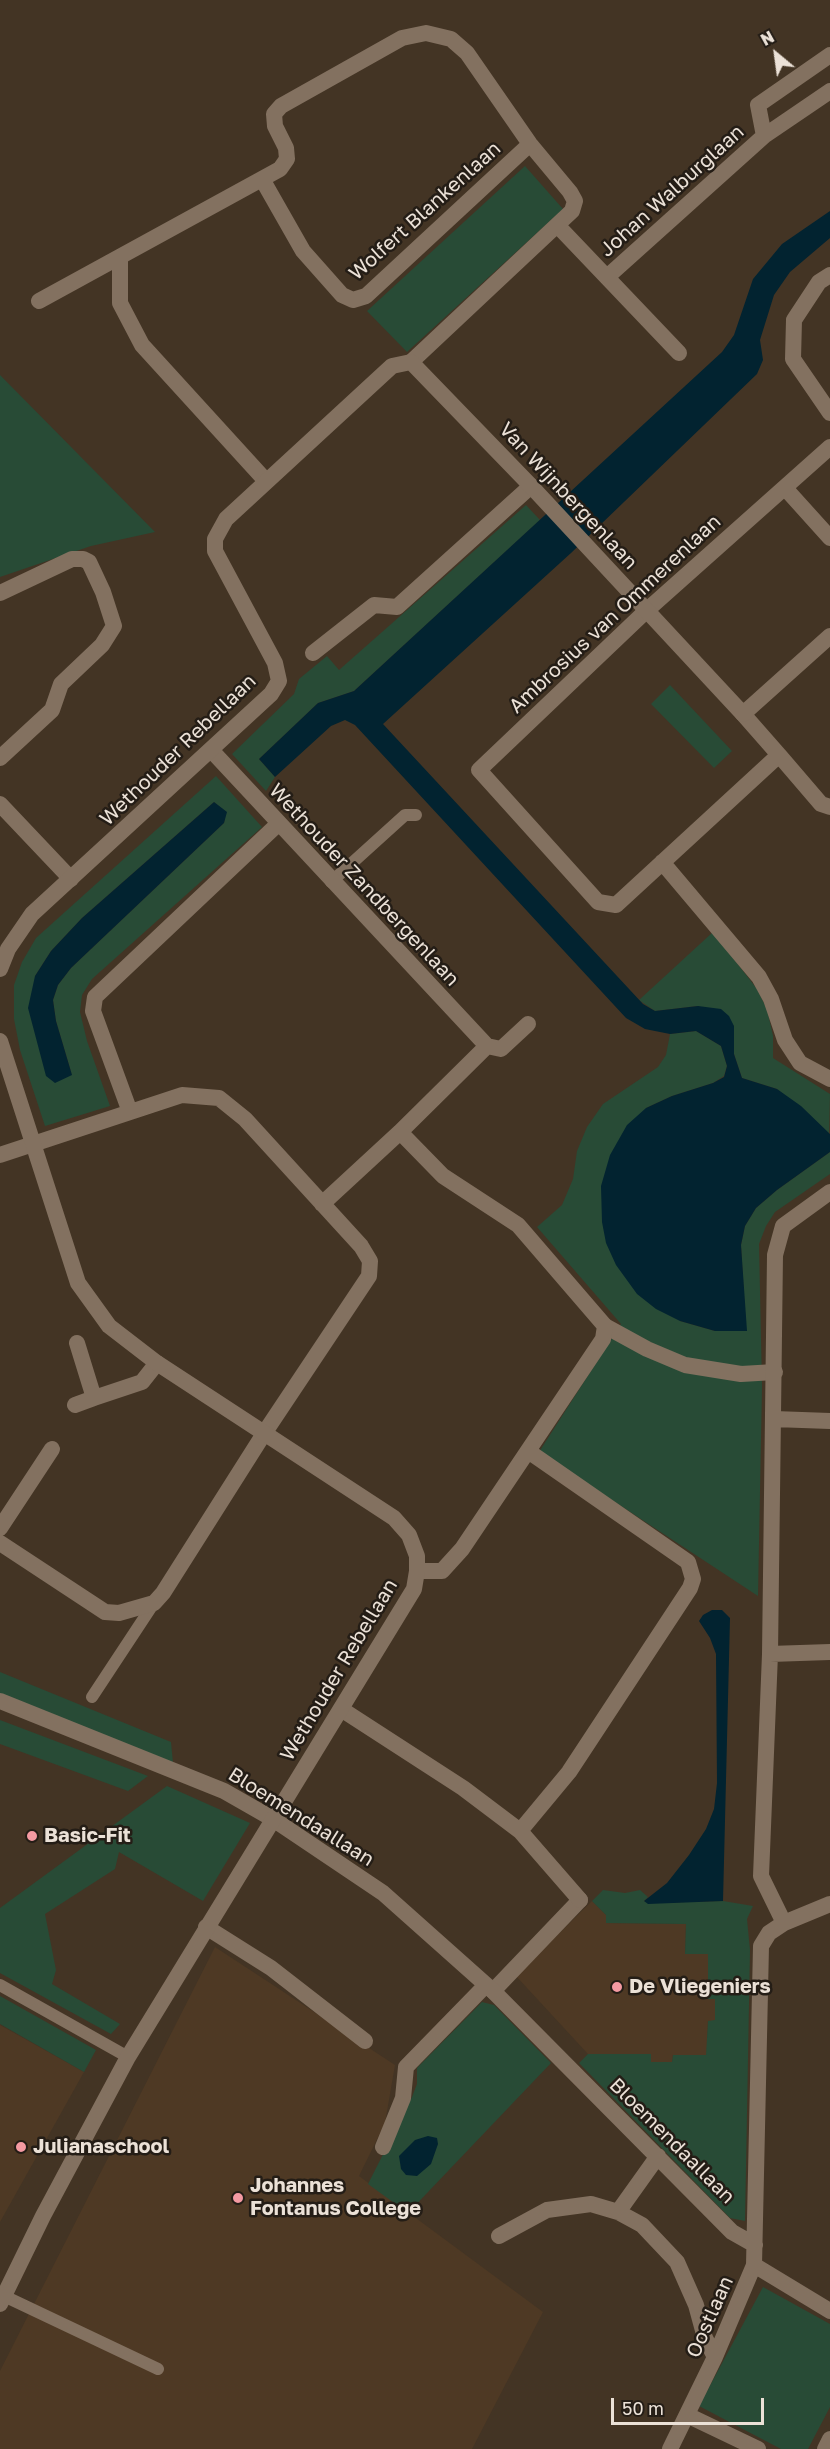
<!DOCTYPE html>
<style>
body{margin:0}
#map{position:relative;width:830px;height:2449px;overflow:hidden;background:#433424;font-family:"Golos Text",sans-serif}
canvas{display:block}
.north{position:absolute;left:746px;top:24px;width:60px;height:60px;-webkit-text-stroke:4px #241d16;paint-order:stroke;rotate:331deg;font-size:16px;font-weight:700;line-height:24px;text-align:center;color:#ebe1d7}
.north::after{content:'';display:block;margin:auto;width:21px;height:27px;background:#ebe1d7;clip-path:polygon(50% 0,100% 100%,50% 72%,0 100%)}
.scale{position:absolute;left:611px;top:2398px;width:153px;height:27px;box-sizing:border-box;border:3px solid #ebe1d7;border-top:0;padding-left:8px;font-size:18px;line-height:21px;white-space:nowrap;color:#ebe1d7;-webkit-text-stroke:4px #241d16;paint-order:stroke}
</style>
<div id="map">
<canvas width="830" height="2449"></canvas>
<div class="north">N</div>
<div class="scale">50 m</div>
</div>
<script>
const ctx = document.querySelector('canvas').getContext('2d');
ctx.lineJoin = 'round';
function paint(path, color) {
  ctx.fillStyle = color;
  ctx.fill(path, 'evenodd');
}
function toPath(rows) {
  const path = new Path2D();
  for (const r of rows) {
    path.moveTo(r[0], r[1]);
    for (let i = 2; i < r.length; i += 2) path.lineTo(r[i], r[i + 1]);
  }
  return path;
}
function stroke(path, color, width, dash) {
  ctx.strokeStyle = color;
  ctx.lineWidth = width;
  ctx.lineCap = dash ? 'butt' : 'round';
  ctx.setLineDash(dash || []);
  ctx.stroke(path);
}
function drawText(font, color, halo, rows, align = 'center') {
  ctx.font = font + ' "Golos Text",sans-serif';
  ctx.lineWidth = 5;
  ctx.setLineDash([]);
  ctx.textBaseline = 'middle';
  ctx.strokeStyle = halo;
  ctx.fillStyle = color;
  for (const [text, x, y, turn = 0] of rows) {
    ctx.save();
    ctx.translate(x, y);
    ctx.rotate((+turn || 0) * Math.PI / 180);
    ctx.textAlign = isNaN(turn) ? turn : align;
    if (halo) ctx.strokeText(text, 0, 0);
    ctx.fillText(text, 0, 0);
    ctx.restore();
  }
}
const built = toPath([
 [592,1901,606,1915,606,1923,686,1924,685,1954,708,1953,708,1998,715,1999,715,2021,708,2021,707,2055,673,2055,672,2062,651,2062,651,2054,588,2054,516,1976],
 [215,1947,395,2065,385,2123,359,2176,543,2312,472,2449,0,2449,0,2371],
 [0,2025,84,2072,0,2222]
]);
const green = toPath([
 [525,166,563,209,407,352,367,311],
 [0,375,155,532,91,546,0,577],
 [526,505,540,520,354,691,318,703,259,759,275,777,266,791,232,754,294,694,299,679,327,656,339,670],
 [670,685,732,751,714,768,651,704],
 [216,776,262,827,92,979,82,995,80,1012,87,1041,110,1106,45,1126,20,1050,14,1019,14,985,22,962,36,938],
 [214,802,226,812,224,823,71,968,58,985,53,1000,56,1021,72,1075,35,976,51,951,82,918],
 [713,932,757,989,767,1009,773,1036,773,1058,830,1094,829,1135,777,1089,742,1078,734,1054,734,1026,698,1006,655,1011,639,1000],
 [696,1031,721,1046,727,1066,724,1076,713,1083,672,1096,646,1108,680,1321,715,1331,746,1330,741,1245,745,1226,756,1208,777,1190,830,1152,830,1174,775,1212,766,1226,759,1244,762,1386,758,1596,539,1452,621,1324,537,1227,562,1205,573,1179,577,1151,587,1127,603,1104,658,1067,666,1055,670,1034],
 [0,1672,171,1742,173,1763,0,1696],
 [0,1720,148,1776,128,1791,0,1744],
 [167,1786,250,1823,203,1901,119,1852,115,1869,45,1914,56,1970,52,1984,120,2024,111,2034,0,1973,0,1908],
 [603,1890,625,1893,640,1890,648,1897,644,1901,648,1903,723,1901,753,1906,747,1919,750,1950,745,2221,730,2218,579,2063,588,2054,651,2054,651,2062,672,2062,673,2055,706,2055,708,2021,715,2020,715,1999,708,1999,708,1954,685,1954,686,1924,606,1923,606,1915,592,1901],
 [0,1996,96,2050,84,2072,0,2024],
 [482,2002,494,2005,551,2063,408,2213,368,2184,412,2097,417,2084,417,2068],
 [763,2287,830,2324,830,2407,808,2449,781,2449,699,2406]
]);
const water = toPath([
 [830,211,830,238,790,272,774,295,760,340,763,360,757,374,571,553,383,724,643,1004,655,1011,698,1006,721,1009,729,1016,734,1026,734,1054,742,1078,777,1089,801,1106,830,1134,830,1152,777,1190,756,1208,745,1226,741,1245,747,1331,715,1331,680,1321,656,1309,637,1294,616,1265,606,1243,602,1222,601,1186,610,1155,627,1125,646,1108,672,1096,713,1083,724,1077,727,1066,721,1046,696,1031,670,1034,645,1029,626,1018,355,725,345,720,331,726,275,777,259,759,318,703,354,691,722,352,734,335,753,279,782,244],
 [214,802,227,812,224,823,71,968,58,985,53,1000,56,1021,72,1075,55,1083,46,1076,28,1008,35,976,51,951,82,918],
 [712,1610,722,1610,730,1618,723,1901,648,1904,644,1901,667,1883,689,1855,706,1829,714,1809,717,1783,716,1654,710,1638,699,1621,703,1615],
 [428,2136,437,2138,438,2144,431,2164,417,2176,406,2175,401,2169,399,2156,415,2140]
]);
const service = toPath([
 [331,882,405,815,416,815],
 [92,1697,154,1603],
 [0,1985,128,2057],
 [4,2296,158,2369]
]);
const pedestrian = toPath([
 [605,1326,647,1349,685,1365,741,1374,775,1372],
 [493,1991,580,1900]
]);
const minor = toPath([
 [764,136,758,105,830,55],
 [262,179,303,251,342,295,353,300,366,296,530,144],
 [557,225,679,353],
 [120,257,120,303,142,345,266,481],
 [830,275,819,282,794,320,793,359,830,413],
 [607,277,764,136,830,91],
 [39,301,280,169,287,159,286,148,275,126,274,114,281,106,402,38,426,33,451,39,467,53,530,144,570,192,575,201,572,211,557,225,411,362],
 [785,488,830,538],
 [0,593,72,559,83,559,89,562,103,592,114,626,102,645,61,684,52,710,0,758],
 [313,653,374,605,397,607,531,486],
 [743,714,779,755,616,905,598,902,479,770,646,611,830,447],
 [212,751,487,1046],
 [779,755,821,804,830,807],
 [0,804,71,879],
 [662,862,759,977,771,999,785,1040,800,1063,830,1079],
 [130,1112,93,1011,95,997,278,824],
 [400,1132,443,1176,518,1225,605,1326,603,1339,462,1549,442,1571,417,1571],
 [0,1155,182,1095,219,1098,245,1119,361,1246,370,1261,369,1276,265,1432,163,1593,154,1603,119,1613,105,1612,0,1543],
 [322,1204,400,1132,487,1046,501,1049,528,1024],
 [77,1343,94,1398,142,1382,157,1363],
 [75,1405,94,1398],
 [774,1419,830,1421],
 [0,1528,52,1449],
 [770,1654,830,1652],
 [0,1701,224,1791,273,1819,383,1893,493,1991,732,2232,755,2245],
 [341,1709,463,1788,520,1831,580,1900],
 [520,1831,569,1772,690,1588,693,1579,688,1562,528,1451],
 [784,1923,761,1876,770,1654,775,1255,783,1226,830,1192],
 [206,1927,271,1968,365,2041],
 [383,2147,403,2098,406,2067,486,1985],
 [618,2212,658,2156],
 [499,2236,547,2210,591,2204,618,2212,642,2225,677,2262,696,2305,705,2338,715,2357],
 [754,2265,830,2311],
 [687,2415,758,2449],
 [670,2449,715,2357,754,2265,761,1946,769,1933,784,1923,830,1904],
 [825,2449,830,2439]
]);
const tertiary = toPath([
 [0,969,8,949,32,914,271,694,279,681,275,663,215,551,215,539,226,519,392,366,411,362,531,486,743,714,830,636],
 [0,1041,78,1283,109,1326,157,1363,394,1518,409,1535,417,1556,417,1571,414,1589,128,2057,43,2216,0,2304]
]);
const markers = [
 [32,1836,6,"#f49aa2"],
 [617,1987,6,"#f49aa2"],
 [21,2147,6,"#f49aa2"],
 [238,2198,6,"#f49aa2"]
];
const streetNames = [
 ["Johan Walburglaan",672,191,-42],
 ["Wolfert Blankenlaan",425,211,-42],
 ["Van Wijnbergenlaan",568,496,47],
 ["Ambrosius van Ommerenlaan",615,614,-43],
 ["Wethouder Rebellaan",178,750,-44],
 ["Wethouder Zandbergenlaan",364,885,47],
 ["Wethouder Rebellaan",339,1670,-59],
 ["Bloemendaallaan",301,1817,32],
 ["Bloemendaallaan",672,2141,45],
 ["Oostlaan",710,2317,-66]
];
const poiNames = [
 ["Basic-Fit",44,1836],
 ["De Vliegeniers",629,1987],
 ["Julianaschool",33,2147],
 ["Johannes",250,2186],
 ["Fontanus College",250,2209]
];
paint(built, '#4e3924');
paint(green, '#284b36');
paint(water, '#022330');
stroke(service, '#837160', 12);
stroke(pedestrian, '#837160', 16);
stroke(minor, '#837160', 16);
stroke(tertiary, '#837160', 16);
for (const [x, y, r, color] of markers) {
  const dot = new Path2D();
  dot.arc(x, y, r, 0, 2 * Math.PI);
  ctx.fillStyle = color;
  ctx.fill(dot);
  stroke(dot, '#241d16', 2);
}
drawText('20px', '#ebe1d7', '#241d16', streetNames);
drawText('bold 20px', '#ebe1d7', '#241d16', poiNames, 'left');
</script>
